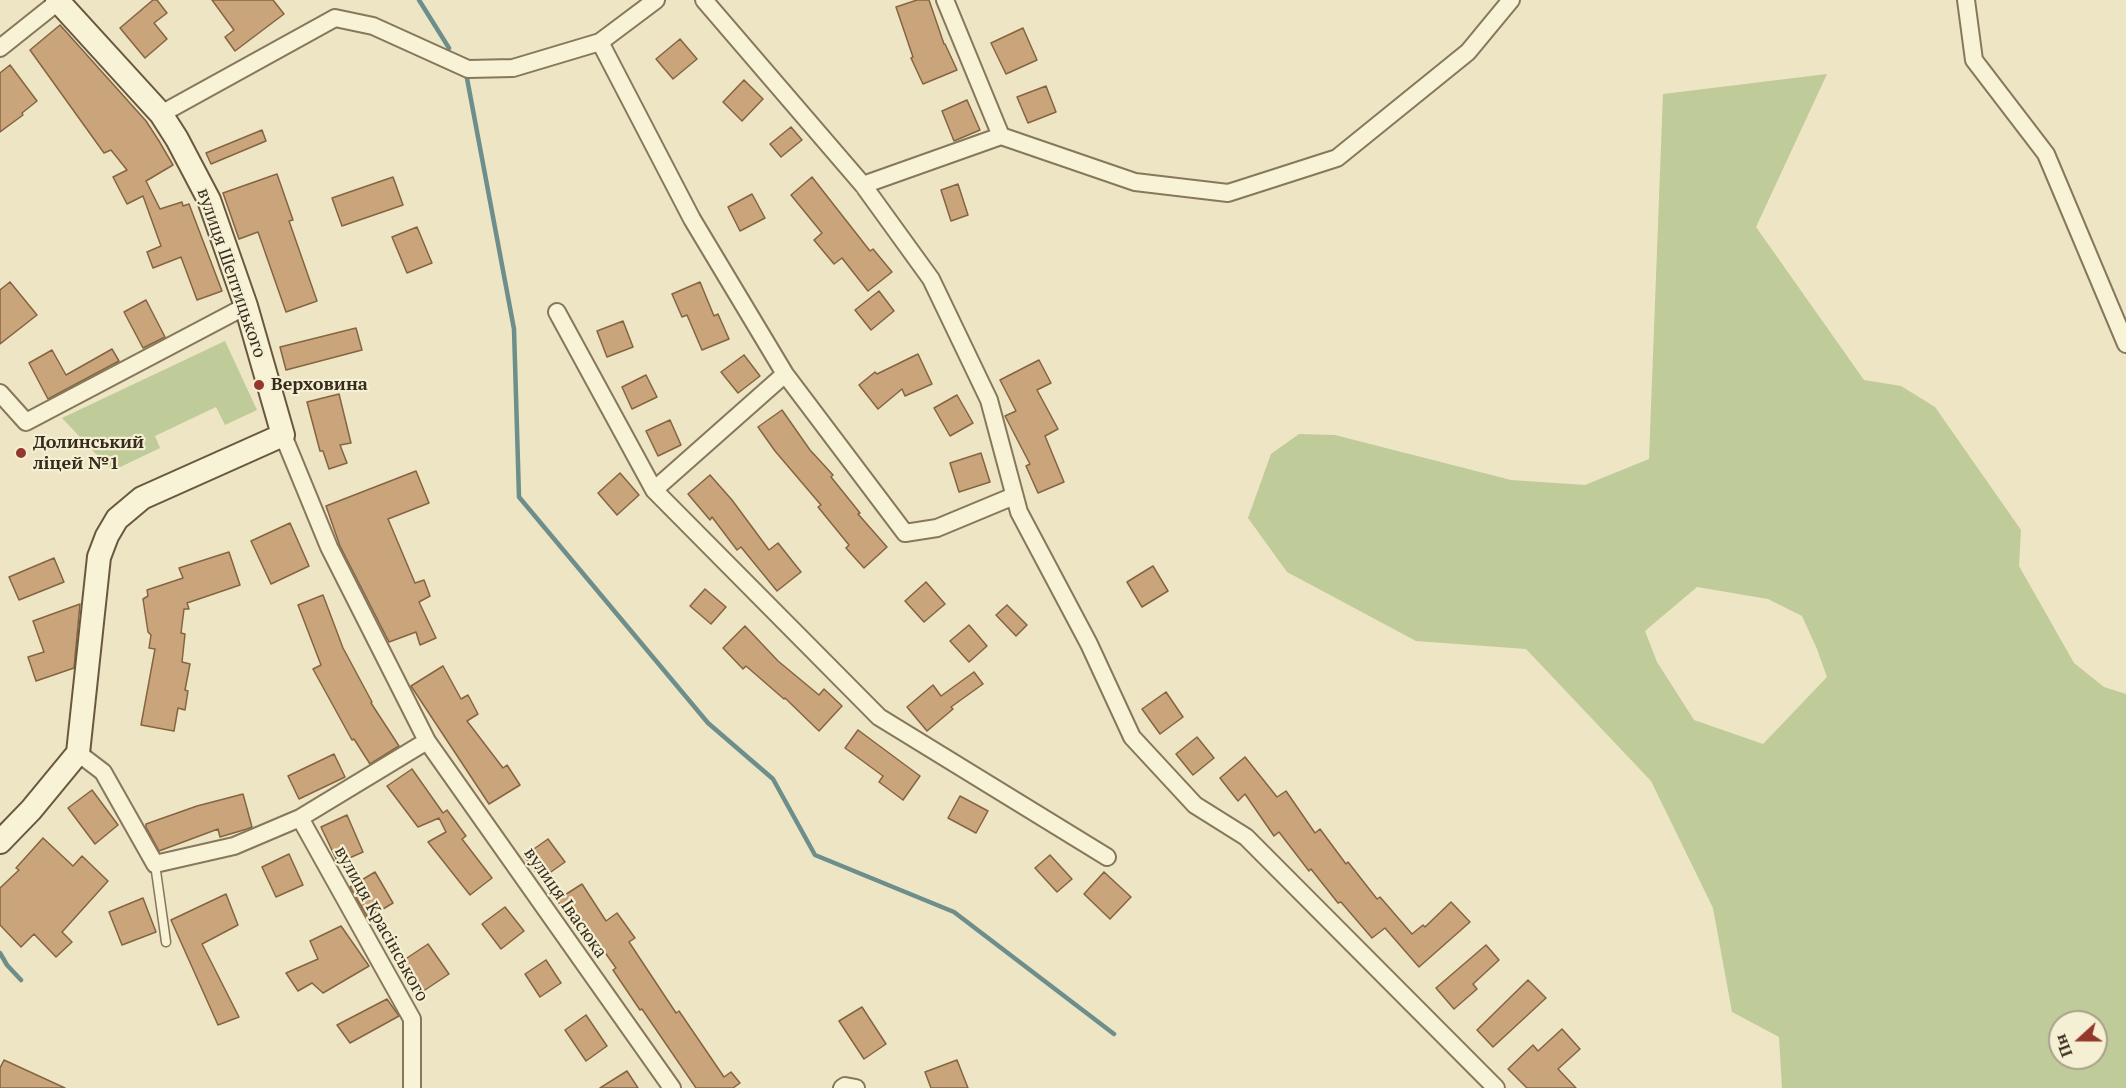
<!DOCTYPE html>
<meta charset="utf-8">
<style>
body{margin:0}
#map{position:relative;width:2126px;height:1088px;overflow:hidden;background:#ede5c4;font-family:"PT Serif",serif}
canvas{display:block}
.north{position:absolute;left:2048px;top:1010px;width:60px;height:60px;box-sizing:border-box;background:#f5efd3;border:2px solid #a9a18b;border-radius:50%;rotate:249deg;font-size:16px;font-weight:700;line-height:24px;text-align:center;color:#372d1e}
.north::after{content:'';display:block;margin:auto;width:21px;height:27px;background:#94372c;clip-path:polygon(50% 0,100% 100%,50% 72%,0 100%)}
</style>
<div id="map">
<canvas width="2126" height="1088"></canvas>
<div class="north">Пн</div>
</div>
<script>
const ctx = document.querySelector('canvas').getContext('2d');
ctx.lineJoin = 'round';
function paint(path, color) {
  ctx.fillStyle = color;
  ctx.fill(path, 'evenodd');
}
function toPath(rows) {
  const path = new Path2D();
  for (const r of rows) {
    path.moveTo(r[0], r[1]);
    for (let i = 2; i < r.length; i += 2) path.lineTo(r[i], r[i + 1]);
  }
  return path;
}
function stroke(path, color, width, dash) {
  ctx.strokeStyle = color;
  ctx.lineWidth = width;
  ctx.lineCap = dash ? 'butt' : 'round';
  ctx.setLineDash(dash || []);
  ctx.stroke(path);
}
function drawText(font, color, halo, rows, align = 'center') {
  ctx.font = font + ' "PT Serif",serif';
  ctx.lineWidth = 4.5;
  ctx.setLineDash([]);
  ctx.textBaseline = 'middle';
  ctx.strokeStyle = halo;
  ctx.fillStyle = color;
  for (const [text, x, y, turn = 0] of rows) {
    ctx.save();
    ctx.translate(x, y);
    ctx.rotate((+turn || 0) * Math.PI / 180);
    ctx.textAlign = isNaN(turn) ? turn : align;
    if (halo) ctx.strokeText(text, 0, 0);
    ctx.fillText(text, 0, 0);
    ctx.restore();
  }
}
const green = toPath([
 [1827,74,1756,227,1864,380,1901,386,1935,407,2021,530,2019,566,2074,663,2104,687,2126,694,2126,1088,1782,1088,1779,1037,1732,1012,1713,908,1651,781,1526,649,1416,641,1287,572,1248,518,1271,454,1299,434,1335,435,1511,480,1585,485,1649,459,1663,94],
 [1697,587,1768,599,1802,616,1817,649,1827,677,1763,744,1694,720,1657,662,1645,631],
 [2060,1022,2096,1022,2096,1058,2060,1058],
 [225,341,257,410,225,425,216,407,155,436,160,448,112,471,62,418]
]);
const stream = toPath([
 [419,0,449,48],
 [466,73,514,329,519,497,708,723,773,779,815,855,954,912,1114,1034],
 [0,953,7,965,21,980]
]);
const building = toPath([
 [153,0,157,0,167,13,154,23,167,39,145,58,120,28,153,0],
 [212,0,273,0,284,14,235,51,225,37,234,30,212,0],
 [917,0,929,0,944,44,945,44,957,70,923,84,911,58,913,57,896,7,917,0],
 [60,25,146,121,159,141,173,165,146,181,160,209,182,202,183,206,189,204,222,291,197,300,181,257,153,268,147,252,161,246,143,196,127,204,113,177,127,170,111,150,104,153,30,50,60,25],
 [1023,28,1037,60,1006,74,991,43,1023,28],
 [680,39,697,59,673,79,656,59,680,39],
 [10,65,37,101,22,113,23,115,0,132,0,73,10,65],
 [744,80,763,99,742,121,723,102,744,80],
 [1046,86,1056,112,1028,123,1017,97,1046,86],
 [967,100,980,130,954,141,942,111,967,100],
 [791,127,802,140,781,157,770,144,791,127],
 [262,130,266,141,211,164,206,153,262,130],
 [277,174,293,220,289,221,317,301,286,312,258,232,239,239,223,193,277,174],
 [393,177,403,205,342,226,332,198,393,177],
 [812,177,870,251,873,249,892,272,868,291,842,258,834,264,814,240,822,233,791,195,812,177],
 [958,184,968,215,951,221,941,190,958,184],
 [752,194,765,218,740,231,728,207,752,194],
 [417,227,432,263,407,273,392,237,417,227],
 [10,282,37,315,0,344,0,290,10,282],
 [700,282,714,316,718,314,729,339,702,350,687,315,682,317,672,294,700,282],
 [879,291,894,311,871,330,855,310,879,291],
 [146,300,165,337,143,348,124,312,146,300],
 [623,321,633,347,607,357,597,331,623,321],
 [356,328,362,350,286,370,280,347,356,328],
 [112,349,119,361,48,399,29,363,52,350,66,375,112,349],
 [918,354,932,384,905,396,902,389,878,409,859,385,875,372,877,374,918,354],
 [744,355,760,376,738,393,721,372,744,355],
 [1039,360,1051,383,1037,390,1058,429,1045,436,1064,482,1038,493,1026,466,1030,464,1005,416,1016,411,1000,380,1039,360],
 [646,375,657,397,632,409,622,387,646,375],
 [339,394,351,443,340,445,347,463,329,469,323,451,320,451,307,402,339,394],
 [957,395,973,423,950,436,934,408,957,395],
 [782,410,810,450,833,475,831,477,860,513,858,514,887,547,864,568,846,548,849,545,818,507,821,505,775,451,758,427,782,410],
 [670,420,681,445,658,456,646,431,670,420],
 [981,453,990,482,959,492,950,463,981,453],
 [416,471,429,503,388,519,415,583,424,580,430,596,419,602,436,638,420,645,416,632,389,642,340,546,326,506,416,471],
 [620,473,639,495,617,515,598,493,620,473],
 [710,475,732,500,769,550,778,543,801,572,777,591,741,547,737,550,712,517,710,520,688,494,710,475],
 [290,523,309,566,271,584,251,541,290,523],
 [229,552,240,585,187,603,189,609,184,609,181,633,185,634,182,662,190,664,185,690,188,691,185,710,178,708,174,731,141,725,155,649,149,648,151,635,148,632,143,599,148,596,147,590,183,578,179,568,229,552],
 [54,558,64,582,19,600,9,577,54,558],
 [1153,566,1168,591,1142,607,1127,582,1153,566],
 [926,582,945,604,924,622,905,601,926,582],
 [705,589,726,607,711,624,690,606,705,589],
 [323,595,343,648,372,702,371,703,399,746,370,764,354,739,352,740,313,669,321,665,298,605,323,595],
 [80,604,74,668,36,681,28,657,44,652,33,621,80,604],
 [1007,605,1027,625,1016,636,996,615,1007,605],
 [969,625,987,646,969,662,950,641,969,625],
 [745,626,778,661,819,695,824,689,842,706,819,731,785,698,784,699,746,666,743,669,723,648,745,626],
 [443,666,461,699,468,695,478,714,467,721,503,768,507,765,520,785,489,804,411,686,443,666],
 [974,672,983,684,951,707,953,709,927,731,907,707,933,685,941,696,974,672],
 [1166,692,1183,717,1160,734,1142,709,1166,692],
 [858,730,920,776,903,800,879,782,883,776,845,748,858,730],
 [1197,737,1214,758,1193,775,1176,754,1197,737],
 [334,754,345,777,299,799,288,776,334,754],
 [1245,757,1277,797,1286,791,1315,833,1320,829,1346,864,1348,862,1377,899,1380,897,1412,934,1423,925,1425,927,1451,902,1470,922,1419,967,1385,928,1372,938,1341,902,1338,903,1311,869,1309,871,1279,832,1274,836,1245,794,1238,801,1220,778,1245,757],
 [412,769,443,813,447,810,466,836,462,839,492,878,470,895,428,842,446,832,439,818,418,827,387,786,412,769],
 [92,790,118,825,95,844,68,808,92,790],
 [243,794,252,827,247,829,220,837,218,829,159,851,146,827,146,824,197,806,243,794],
 [960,796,988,811,976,833,948,818,960,796],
 [347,815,363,852,338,863,321,827,347,815],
 [43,838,73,866,82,856,108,881,62,932,72,942,56,957,34,934,21,947,0,925,0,888,19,870,16,868,43,838],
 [548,839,565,862,541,879,524,856,548,839],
 [289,854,303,885,276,897,262,867,289,854],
 [1050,855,1072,879,1057,892,1035,868,1050,855],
 [375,872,393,903,368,918,350,887,375,872],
 [1104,872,1131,897,1110,919,1084,894,1104,872],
 [582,884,606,921,617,913,635,938,629,942,676,1013,679,1011,724,1077,731,1072,740,1083,733,1088,696,1088,642,1009,640,1010,613,970,616,968,582,920,574,925,557,900,582,884],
 [226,894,238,925,202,944,239,1017,218,1025,171,920,226,894],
 [143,898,156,932,122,945,109,912,143,898],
 [505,907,524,931,501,949,482,924,505,907],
 [341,926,369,966,323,993,312,983,298,991,286,973,318,959,310,941,341,926],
 [428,944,449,974,419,994,398,964,428,944],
 [1486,945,1499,960,1473,984,1477,989,1454,1009,1436,988,1486,945],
 [546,960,561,983,540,997,525,974,546,960],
 [1528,980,1546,998,1493,1047,1477,1030,1528,980],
 [387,999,399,1016,350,1043,337,1025,387,999],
 [862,1007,886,1044,864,1059,839,1021,862,1007],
 [586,1015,607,1046,586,1061,565,1030,586,1015],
 [1562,1029,1580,1049,1558,1069,1576,1088,1527,1088,1508,1069,1533,1045,1538,1051,1562,1029],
 [4,1060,65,1088,0,1088,0,1068,4,1060],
 [957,1060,968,1088,931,1088,925,1072,957,1060],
 [627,1071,638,1088,600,1088,627,1071]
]);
const lane = toPath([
 [155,864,166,942]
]);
const street = toPath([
 [704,0,863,185,931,279,989,400,1019,512,1089,644,1132,737,1195,805,1246,837,1496,1088],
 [945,0,1001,136],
 [1966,0,1974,60,2046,154,2126,344],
 [600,42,692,219,785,374,905,533,937,528,1014,496],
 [0,48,59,1],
 [161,114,335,18,373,26,468,69,513,68,600,42,656,0],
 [1001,136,1135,182,1228,193,1337,158,1468,52,1511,0],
 [863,185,1001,136],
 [557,312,654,490,879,717,1107,857],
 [0,393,26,422,246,306],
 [283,435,329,547,427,741,672,1088],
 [654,490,785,374],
 [78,753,103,772,155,864,234,846,300,818,427,741],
 [300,818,412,1019,412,1088],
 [842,1088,845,1086,856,1088]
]);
const secondary = toPath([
 [0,842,31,810,78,753,99,557,107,536,117,519,142,498,283,435,246,306,209,200,177,139,161,114,57,0]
]);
const markers = [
 [259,385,6,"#94372c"],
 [21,453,6,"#94372c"]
];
const streetNames = [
 ["вулиця Шептицького",231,273,71],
 ["вулиця Івасюка",565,903,55],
 ["вулиця Красінського",381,924,61]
];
const poiNames = [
 ["Верховина",271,385],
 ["Долинський",33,443],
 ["ліцей №1",33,464]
];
paint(green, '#bfcb98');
stroke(stream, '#6d8e8a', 4.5);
paint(building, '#caa57b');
stroke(building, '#856441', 1.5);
stroke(lane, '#87775b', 11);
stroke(street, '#87775b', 20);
stroke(secondary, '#69583e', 26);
stroke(lane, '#f8f2d7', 8);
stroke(street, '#f8f2d7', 16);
stroke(secondary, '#f8f2d7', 22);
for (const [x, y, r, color] of markers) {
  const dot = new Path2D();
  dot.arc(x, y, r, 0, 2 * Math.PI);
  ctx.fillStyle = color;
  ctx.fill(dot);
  stroke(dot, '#f5efd3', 2);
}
drawText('18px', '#372d1e', '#f5efd3', streetNames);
drawText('bold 18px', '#372d1e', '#f5efd3', poiNames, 'left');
</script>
